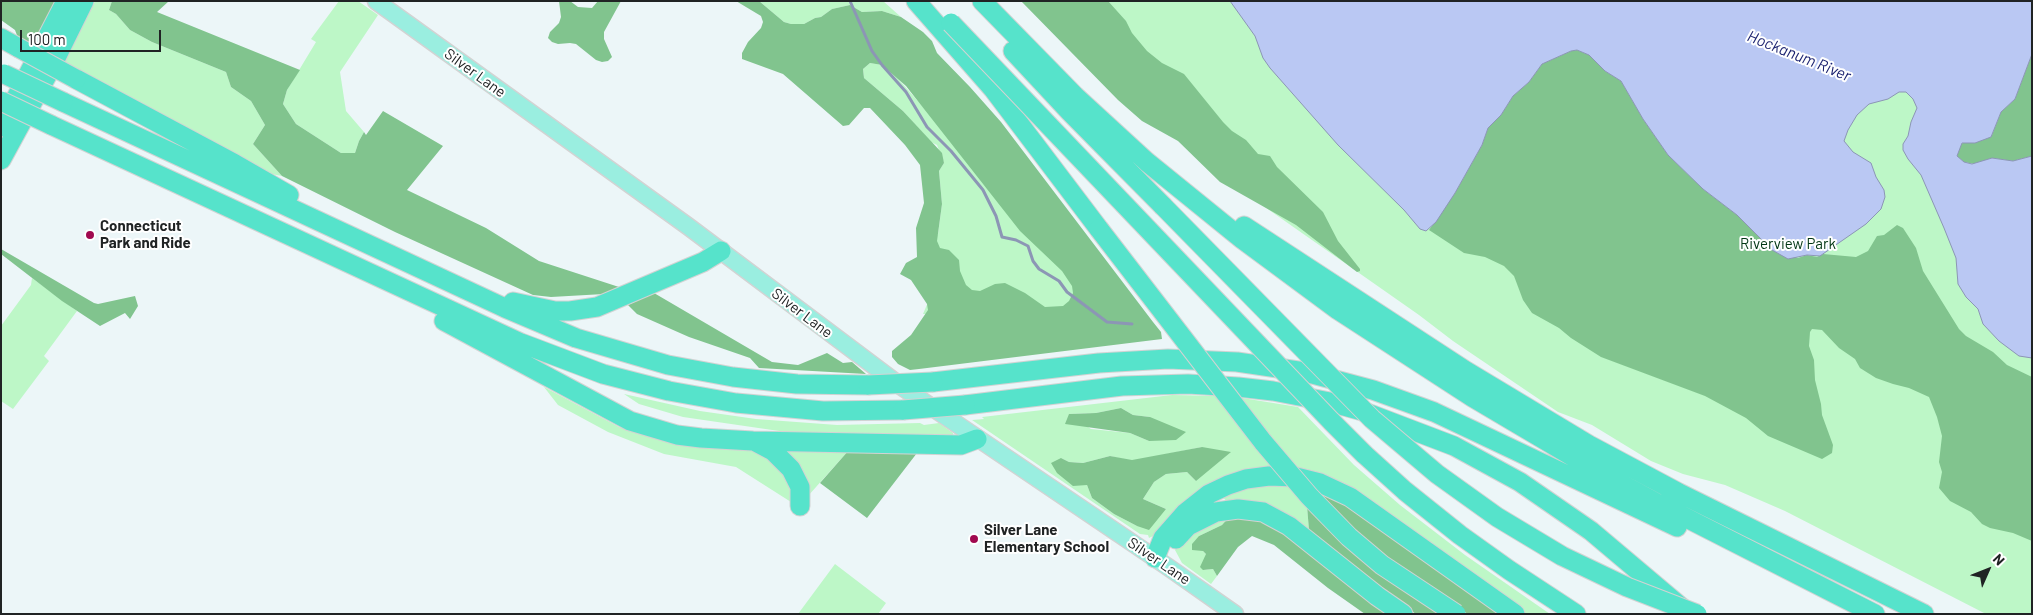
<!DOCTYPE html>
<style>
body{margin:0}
#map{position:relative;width:2033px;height:615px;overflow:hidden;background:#ecf6f8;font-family:Barlow,sans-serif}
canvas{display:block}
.frame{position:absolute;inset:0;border:2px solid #202324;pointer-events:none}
.north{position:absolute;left:1963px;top:545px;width:50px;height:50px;-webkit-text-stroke:4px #fff;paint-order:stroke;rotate:46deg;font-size:14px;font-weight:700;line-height:20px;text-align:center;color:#202324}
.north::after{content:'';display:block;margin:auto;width:18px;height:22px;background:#202324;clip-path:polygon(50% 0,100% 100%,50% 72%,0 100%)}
.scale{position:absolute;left:20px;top:30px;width:141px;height:22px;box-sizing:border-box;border:2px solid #202324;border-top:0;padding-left:6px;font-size:15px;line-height:18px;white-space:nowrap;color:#202324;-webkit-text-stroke:4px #fff;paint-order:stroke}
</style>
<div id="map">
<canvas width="2033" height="615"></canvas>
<div class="frame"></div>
<div class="north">N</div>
<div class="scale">100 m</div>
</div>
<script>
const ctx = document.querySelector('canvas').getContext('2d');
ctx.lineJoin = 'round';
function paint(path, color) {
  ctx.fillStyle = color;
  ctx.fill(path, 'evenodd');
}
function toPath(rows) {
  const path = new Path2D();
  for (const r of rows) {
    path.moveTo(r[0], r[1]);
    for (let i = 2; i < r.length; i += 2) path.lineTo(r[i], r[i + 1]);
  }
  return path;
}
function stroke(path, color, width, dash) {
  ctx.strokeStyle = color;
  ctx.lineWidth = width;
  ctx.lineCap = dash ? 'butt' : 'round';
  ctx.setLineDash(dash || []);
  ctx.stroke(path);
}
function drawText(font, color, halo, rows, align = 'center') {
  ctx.font = font + ' Barlow,sans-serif';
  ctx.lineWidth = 4;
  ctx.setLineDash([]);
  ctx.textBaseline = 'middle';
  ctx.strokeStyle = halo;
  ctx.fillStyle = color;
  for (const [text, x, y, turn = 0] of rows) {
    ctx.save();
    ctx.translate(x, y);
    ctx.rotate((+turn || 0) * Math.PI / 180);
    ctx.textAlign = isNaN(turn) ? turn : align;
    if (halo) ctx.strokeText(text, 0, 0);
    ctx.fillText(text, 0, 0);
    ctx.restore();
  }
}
const green = toPath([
 [95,1,112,1,109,10,116,14,130,30,152,42,226,72,231,87,251,101,265,125,253,144,282,176,271,174,64,64],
 [339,1,358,1,378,15,340,72,346,111,364,132,359,141,355,153,341,153,296,124,283,104,287,90,316,42,311,39],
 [759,1,883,1,901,17,882,11,862,12,850,5,832,9,821,17,815,18,804,24,791,24,784,22],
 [1048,1,2032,1,2032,614,1986,614,1785,511,1725,485,1683,474,1651,461,1592,425,1558,412,1453,341,1419,315,1262,205],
 [870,63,882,65,894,74,923,107,1147,322,1064,316,923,314,937,281,913,265,938,234,942,204,939,171,944,163,937,145,931,142,903,111,864,78,863,69],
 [32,278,77,311,44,356,49,361,13,409,1,401,1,326,31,285],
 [544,387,619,427,651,437,679,444,758,449,794,481,791,502,736,467,664,454,608,432,558,405],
 [624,394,700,411,756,419,837,425,920,423,924,425,939,423,953,433,953,436,786,432,683,417,639,404],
 [1172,395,1218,396,1276,471,1254,471,1157,531,1153,536,1149,538,1148,535,1140,534,972,420,984,419,982,417],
 [1121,408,1133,415,1150,417,1149,441,1130,433,1091,429,1069,414,1096,413],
 [1202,447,1196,481,1187,472,1166,474,1154,482,1143,499,1166,509,1137,526,1114,514,1092,498,1087,485,1061,458,1069,462,1083,463,1110,456,1132,461],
 [1236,397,1298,407,1354,465,1400,505,1465,555,1550,614,1526,614,1294,470],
 [785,450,849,450,808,496],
 [1286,483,1307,506,1309,530,1227,502,1222,496,1225,491],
 [1231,515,1222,525,1199,536,1203,551,1206,554,1204,570,1213,569,1217,576,1211,584,1182,563,1175,550,1189,533],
 [835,564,886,603,878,614,798,614]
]);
const forest = toPath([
 [1,1,55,1,34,47,18,38,15,30,1,20],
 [112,1,169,1,157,12,300,70,287,90,283,104,296,124,341,153,355,153,359,141,364,132,366,135,383,111,443,146,407,190,486,228,539,261,619,287,604,294,551,297,533,295,395,232,282,176,253,144,265,125,251,101,231,87,226,72,152,42,130,30,116,14,109,10],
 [559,1,570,1,578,7,592,8,598,1,621,1,604,32,604,39,612,57,608,61,602,62,596,60,576,44,570,43,558,44,552,42,548,38,550,32,559,23,561,17],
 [736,1,759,1,784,22,791,24,804,24,815,18,821,17,832,9,850,5,862,12,882,11,901,17,923,32,932,41,937,53,970,87,1001,122,1153,322,1161,332,1162,339,919,369,910,370,898,364,892,357,892,351,911,335,928,310,927,304,911,280,900,274,906,263,917,257,916,228,924,203,920,165,905,145,870,108,864,108,849,125,843,126,783,74,742,59,742,53,748,42,761,28,763,22,761,16],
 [870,63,882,65,906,86,1020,231,1062,271,1072,286,1073,293,1069,301,1063,306,1045,307,1025,293,1005,283,995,284,980,291,972,290,966,285,960,271,959,260,949,250,940,248,937,241,942,204,939,171,944,163,942,153,903,111,864,78,863,69],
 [1021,1,1108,1,1126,21,1132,33,1147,51,1162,63,1184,74,1223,122,1232,131,1246,140,1258,154,1270,156,1277,167,1323,212,1338,241,1360,269,1360,271,1357,272,1353,269,1296,225,1220,182,1178,141,1142,121,1118,100],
 [1577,50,1589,55,1605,71,1621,81,1643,119,1668,155,1703,189,1737,215,1772,250,1798,258,1807,255,1817,257,1823,254,1856,257,1868,251,1877,236,1884,235,1897,225,1903,228,1916,248,1923,271,1959,329,1966,336,1993,352,2007,365,2032,377,2032,541,2013,533,1990,528,1982,524,1971,512,1950,501,1939,488,1942,472,1939,462,1942,436,1937,417,1929,397,1909,388,1893,384,1876,378,1860,368,1855,359,1839,348,1822,330,1812,329,1810,332,1809,346,1814,360,1815,380,1821,404,1822,415,1833,445,1832,453,1822,459,1768,436,1746,418,1705,396,1601,357,1571,338,1559,328,1532,313,1523,300,1514,276,1504,266,1485,257,1464,253,1429,230,1455,193,1482,145,1488,128,1501,115,1513,96,1529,82,1542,64,1571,51],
 [2032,54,2032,156,2013,161,1992,158,1975,164,1964,162,1957,156,1961,144,1965,142,1975,143,1992,135,2001,112,2015,99],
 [1,249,94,303,98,304,135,296,138,306,130,319,125,313,100,326,62,301,1,254],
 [654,293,772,362,798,365,827,353,843,363,852,362,866,374,759,368,750,358,689,337,637,314,628,305],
 [1121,408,1133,415,1150,417,1186,432,1176,440,1149,441,1130,433,1065,424,1069,414,1096,413],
 [1202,447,1231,452,1196,481,1187,472,1166,474,1154,482,1143,499,1166,509,1149,530,1137,526,1114,514,1092,498,1087,485,1073,486,1057,473,1051,463,1061,458,1069,462,1083,463,1110,456,1132,460],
 [849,450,917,453,867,518,820,483],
 [1309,489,1333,495,1501,614,1468,614,1438,596,1370,546],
 [1307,506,1441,614,1416,614,1395,600,1309,530],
 [1231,515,1262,517,1391,614,1365,614,1328,588,1274,545,1252,536,1238,547,1217,576,1213,569,1203,570,1200,567,1206,554,1203,551,1192,550,1192,544,1199,536,1222,525]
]);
const water = toPath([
 [1230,1,2032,1,2032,54,2015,99,2001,112,1991,137,1975,143,1962,143,1957,156,1964,162,1972,164,1992,158,2013,161,2032,156,2032,358,2019,356,1999,341,1983,324,1978,309,1966,297,1958,284,1956,258,1944,228,1921,175,1908,159,1903,150,1903,144,1908,136,1911,122,1917,108,1913,99,1906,92,1899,92,1888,99,1869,104,1857,115,1848,130,1844,141,1853,152,1871,163,1876,177,1884,190,1885,197,1881,209,1866,224,1820,256,1807,255,1788,259,1772,250,1737,215,1703,189,1668,155,1643,119,1621,81,1605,71,1589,55,1577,50,1571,51,1542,64,1529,82,1513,96,1501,115,1488,128,1482,145,1455,193,1436,222,1426,231,1420,229,1404,210,1338,145,1270,68,1263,58,1255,36,1230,1]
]);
const stream = toPath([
 [850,1,872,51,882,65,906,92,927,127,951,151,983,190,996,216,1002,237,1016,240,1028,246,1033,261,1039,269,1059,281,1067,292,1107,322,1132,324]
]);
const primary = toPath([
 [376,1,689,227,902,387,1168,567,1235,614]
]);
const highway = toPath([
 [916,1,993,89,1099,229],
 [982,1,1075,96,1147,162,1242,239,1338,310,1472,397,1592,468,1657,503,1875,614],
 [1,38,19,48],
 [1013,51,1069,111,1163,206],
 [76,79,235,164,289,195],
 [63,102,505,308,576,338,668,365,733,377,797,384,868,385],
 [51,125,521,343,603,374,669,391,736,403,823,411,903,410],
 [1,127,66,1],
 [1,160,50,70,84,1],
 [1244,226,1466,371,1589,445,1679,493,1924,614],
 [513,302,555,311,570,311,597,307,703,262,721,251],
 [444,321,630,421,677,435,701,438,753,441,961,445,977,439],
 [933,382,1099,363,1168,359,1237,362,1305,372,1373,390,1434,412,1677,527],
 [965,405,1122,386,1188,384,1238,387,1273,391,1330,402,1362,411,1454,446,1520,482,1591,531,1681,607],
 [756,442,773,451,791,469,800,487,800,506],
 [1364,454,1405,491,1460,535,1509,570,1576,614],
 [1176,539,1188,526,1216,512,1238,509,1263,512,1289,526,1377,596,1403,614],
 [1155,558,1163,538,1185,513,1209,494,1228,485,1246,479,1269,476,1296,477,1320,483,1350,497,1515,614]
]);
const highwayBridge = toPath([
 [951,23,1331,421,1364,454],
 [19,48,76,79],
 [4,74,63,102],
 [1,101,51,125],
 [1163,206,1372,419,1437,474,1497,517,1562,556,1627,587,1697,614],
 [1099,229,1263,442,1309,496,1349,537,1382,565,1456,614],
 [868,385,933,382],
 [903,410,965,405]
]);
const markers = [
 [90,235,5,"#a0094f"],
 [974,539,5,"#a0094f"]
];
const streetNames = [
 ["Silver Lane",475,73,36],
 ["Silver Lane",802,313,37],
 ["Silver Lane",1159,561,34]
];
const poiNames = [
 ["Connecticut",100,226],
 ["Park and Ride",100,243],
 ["Silver Lane",984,530],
 ["Elementary School",984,547]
];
const parkNames = [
 ["Riverview Park",1788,244]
];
const waterNames = [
 ["Hockanum River",1799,56,22]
];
paint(green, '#bdf7c7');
paint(forest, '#81c48e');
paint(water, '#bac8f3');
stroke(water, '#8c96b5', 1);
stroke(stream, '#8c96b5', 3);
stroke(primary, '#d2d3d3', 19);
stroke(highway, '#d2d3d3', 21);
stroke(primary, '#9aeee0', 16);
stroke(highway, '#56e3cb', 19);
stroke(highwayBridge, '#d2d3d3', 21, []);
stroke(highwayBridge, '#56e3cb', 19);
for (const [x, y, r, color] of markers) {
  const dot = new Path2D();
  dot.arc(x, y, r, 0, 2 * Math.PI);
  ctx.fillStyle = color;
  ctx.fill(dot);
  stroke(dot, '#fff', 2);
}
drawText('15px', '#202324', '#fff', streetNames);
drawText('bold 15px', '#202324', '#fff', poiNames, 'left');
drawText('15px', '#023614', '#fff', parkNames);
drawText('italic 16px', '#181f6e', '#fff', waterNames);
</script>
